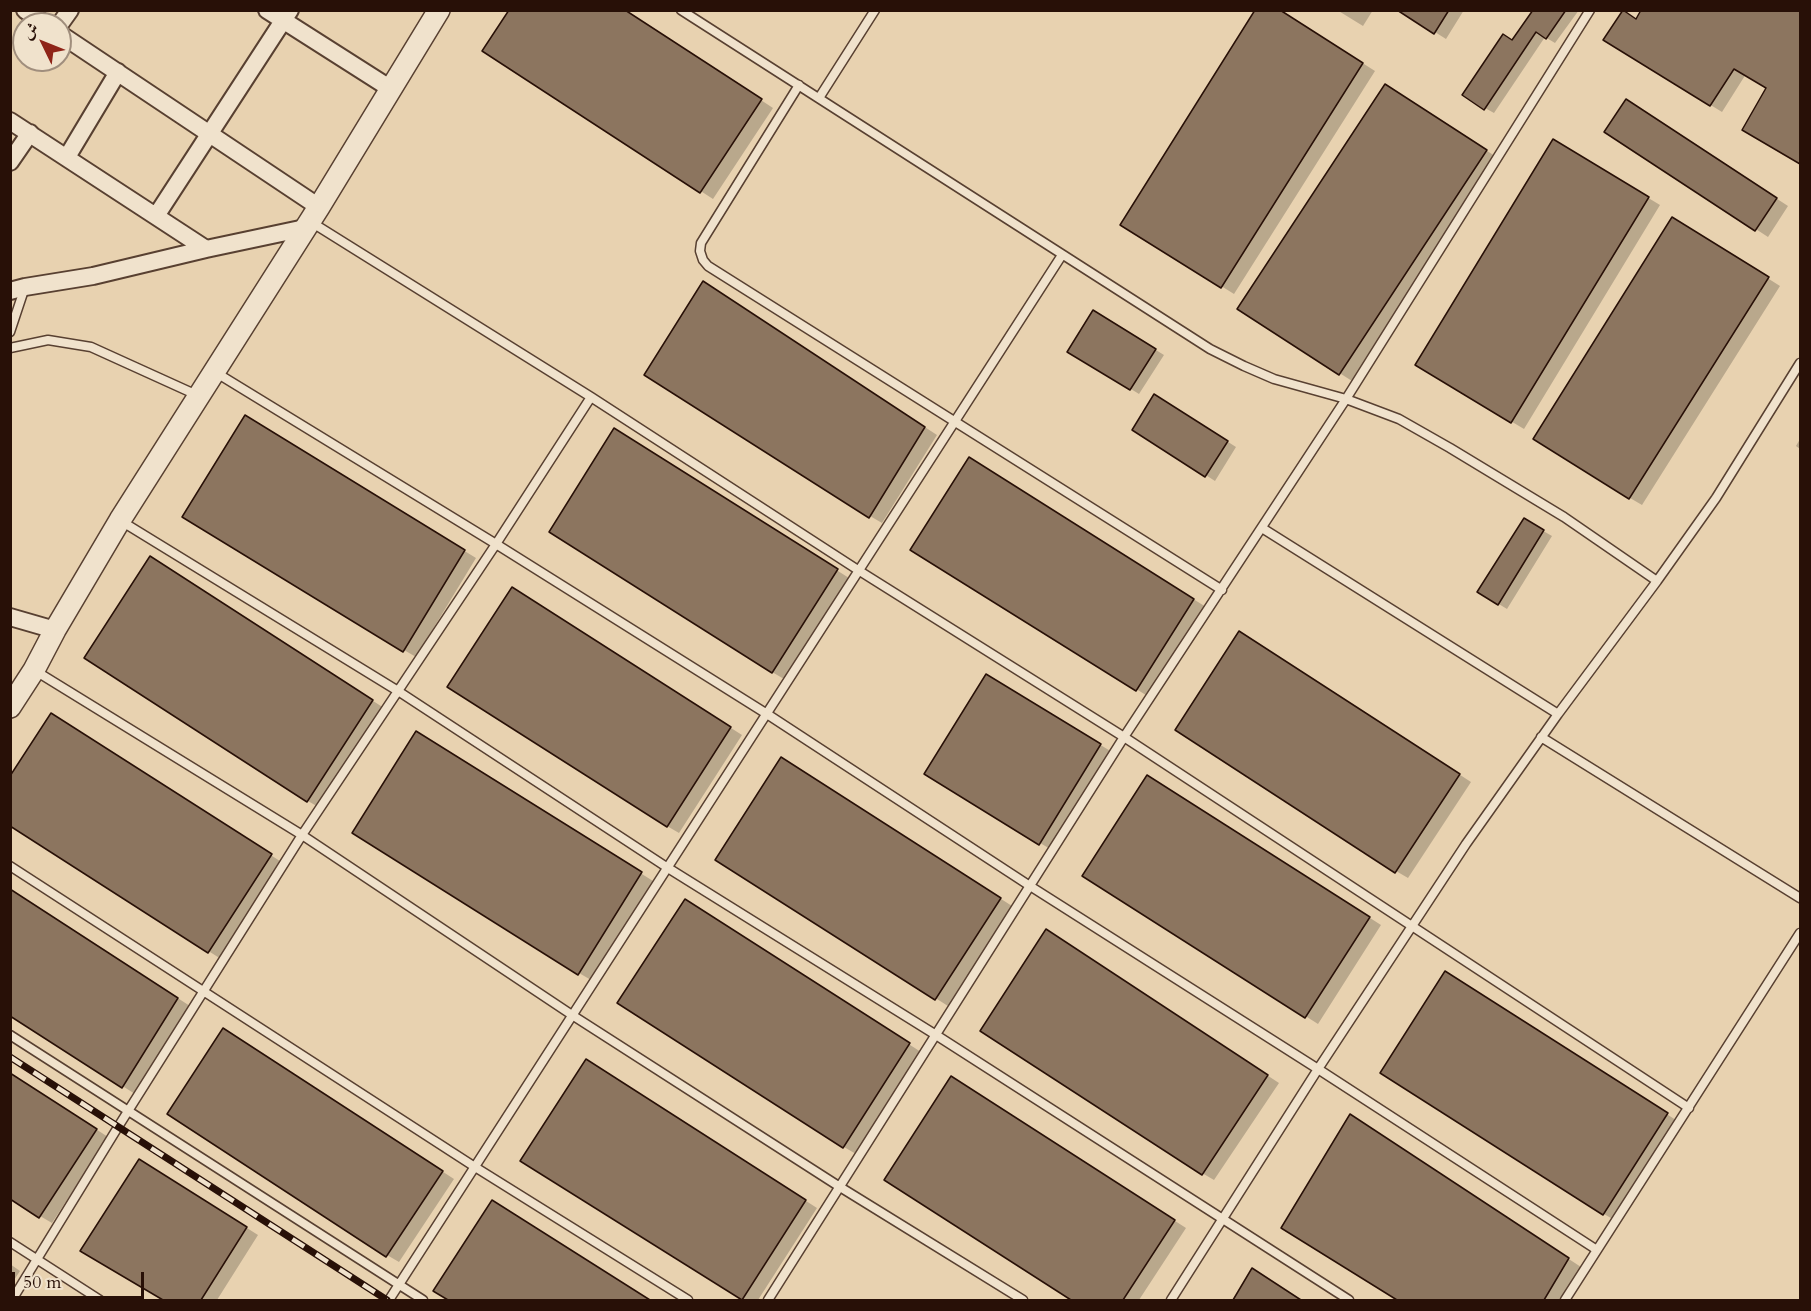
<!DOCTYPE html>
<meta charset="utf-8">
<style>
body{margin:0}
#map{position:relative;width:1811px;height:1311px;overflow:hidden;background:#e8d2b0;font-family:Cardo,Amiri,serif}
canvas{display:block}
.frame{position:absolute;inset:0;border:12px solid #281007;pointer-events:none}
.north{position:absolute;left:12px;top:12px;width:60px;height:60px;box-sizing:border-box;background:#f0e2cc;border:2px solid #a08e7d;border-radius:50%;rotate:313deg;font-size:16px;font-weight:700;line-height:24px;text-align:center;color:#281007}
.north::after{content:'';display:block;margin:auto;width:21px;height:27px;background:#8f2418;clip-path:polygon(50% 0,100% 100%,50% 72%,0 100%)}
.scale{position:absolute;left:12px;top:1272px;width:132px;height:27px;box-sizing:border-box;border:3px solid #281007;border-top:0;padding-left:8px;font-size:18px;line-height:21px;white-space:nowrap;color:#281007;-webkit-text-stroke:4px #f0e2cc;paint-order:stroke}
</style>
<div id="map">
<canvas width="1811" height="1311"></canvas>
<div class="frame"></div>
<div class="north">ش</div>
<div class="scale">50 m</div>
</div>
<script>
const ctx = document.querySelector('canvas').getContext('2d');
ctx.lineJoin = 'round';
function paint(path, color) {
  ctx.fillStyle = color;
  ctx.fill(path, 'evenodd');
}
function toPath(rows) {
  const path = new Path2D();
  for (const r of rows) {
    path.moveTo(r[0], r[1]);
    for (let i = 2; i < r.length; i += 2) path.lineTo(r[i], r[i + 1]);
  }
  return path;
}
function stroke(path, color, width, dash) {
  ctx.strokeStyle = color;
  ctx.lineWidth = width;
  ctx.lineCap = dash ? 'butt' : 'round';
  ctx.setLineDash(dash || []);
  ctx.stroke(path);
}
const shadow = toPath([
 [624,10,773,108,713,199,484,51],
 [1279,10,1375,71,1234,294,1122,224],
 [1337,10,1373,10,1363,26],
 [1400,10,1464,10,1446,39],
 [1535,10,1579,10,1555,43,1545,37,1494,113,1485,108,1513,42],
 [1643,10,1800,10,1800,162,1744,129,1768,88,1746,74,1722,112,1605,40,1637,20],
 [1398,93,1498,158,1352,381,1239,309],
 [1638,108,1788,206,1768,237,1606,131],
 [1554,141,1660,205,1524,429,1417,365],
 [1685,226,1780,286,1642,505,1630,498],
 [715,290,937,435,882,523,870,516],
 [1094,312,1164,355,1139,394,1070,351],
 [1164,401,1236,447,1215,481,1134,429],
 [257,424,476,558,416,657,404,650],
 [627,437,849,578,784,679,772,672],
 [1800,439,1800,449,1796,446],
 [981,466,1206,607,1149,697,912,549],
 [1524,520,1552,536,1507,609,1479,592],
 [162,565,384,708,320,808,308,801],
 [524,596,742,735,679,833,667,826],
 [1252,640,1471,782,1408,878,1396,871],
 [999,683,1112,752,1052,850,1040,843],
 [64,722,283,863,221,959,10,825],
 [429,740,653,881,591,980,579,973],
 [794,766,1012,906,948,1006,717,860],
 [1160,784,1381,925,1318,1024,1084,875],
 [10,890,190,1006,135,1094,10,1014],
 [697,908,921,1052,856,1154,844,1147],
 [1058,938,1279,1083,1214,1180,1202,1173],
 [1458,980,1679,1122,1616,1221,1604,1214],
 [236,1037,454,1179,399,1262,387,1255],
 [598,1068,817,1208,758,1300,742,1300,522,1160],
 [10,1073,108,1137,52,1223,40,1216],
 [964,1085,1186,1228,1139,1300,1074,1300,886,1180],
 [1351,1116,1581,1267,1560,1300,1400,1300,1283,1228],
 [152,1168,258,1235,217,1300,166,1300,82,1250],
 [505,1209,648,1300,451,1300,435,1290],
 [10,1264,20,1271,10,1286],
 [1252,1270,1264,1277,1300,1300,1235,1300]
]);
const building = toPath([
 [509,10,625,10,762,99,700,193,482,51,509,10],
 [1255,10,1280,10,1363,63,1221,288,1120,225,1255,10],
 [1397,10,1449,10,1434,34,1397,10],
 [1533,10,1566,10,1546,39,1536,32,1484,110,1462,95,1503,34,1512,40,1533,10],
 [1623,10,1636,19,1641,10,1800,10,1800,164,1742,130,1766,88,1734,69,1710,106,1603,40,1623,10],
 [1385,84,1487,150,1339,375,1237,309,1385,84],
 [1626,99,1777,198,1755,231,1604,132,1626,99],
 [1553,139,1649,197,1511,423,1415,365,1553,139],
 [1672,217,1769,277,1629,499,1533,439,1672,217],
 [703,281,925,427,869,518,644,375,703,281],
 [1093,310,1156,349,1130,390,1067,352,1093,310],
 [1154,394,1228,441,1205,477,1132,430,1154,394],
 [245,415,465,550,403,652,182,517,245,415],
 [614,428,838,569,772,673,549,532,614,428],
 [969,457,1194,599,1136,691,910,550,969,457],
 [1524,518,1544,530,1498,605,1477,592,1524,518],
 [150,556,373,700,307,802,84,658,150,556],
 [512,587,731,727,667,827,447,687,512,587],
 [1239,631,1460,774,1395,873,1175,730,1239,631],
 [986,674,1101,744,1039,845,924,774,986,674],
 [51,713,272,854,208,953,10,826,10,776,51,713],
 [416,731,642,872,578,975,352,833,416,731],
 [781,757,1001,898,935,1000,715,860,781,757],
 [1147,775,1370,917,1305,1018,1082,876,1147,775],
 [10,889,178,998,122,1088,10,1016,10,889],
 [685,899,910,1043,843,1148,617,1003,685,899],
 [1046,929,1268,1075,1202,1175,980,1031,1046,929],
 [1445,971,1668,1113,1603,1215,1380,1073,1445,971],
 [223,1028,443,1171,386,1257,167,1114,223,1028],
 [586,1059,806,1200,742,1300,520,1161,586,1059],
 [10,1073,97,1129,39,1218,10,1199,10,1073],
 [951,1076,1175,1220,1123,1300,1071,1300,884,1180,951,1076],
 [1350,1114,1569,1258,1544,1300,1397,1300,1281,1228,1350,1114],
 [139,1159,247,1227,201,1300,163,1300,80,1251,139,1159],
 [492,1200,650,1300,448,1300,433,1291,492,1200],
 [1252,1268,1301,1300,1233,1300,1252,1268]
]);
const service = toPath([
 [681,10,1210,349,1244,366,1274,379,1346,399,1399,419,1450,448,1564,517,1657,581,1716,498,1800,363],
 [799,85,701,243,700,251,703,260,708,266,1222,590],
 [819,98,875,10],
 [311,222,591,397,858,570,1124,737,1689,1108],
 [10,332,25,287],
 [10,348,48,340,91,347,199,396],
 [215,372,496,544,767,714,1030,886,1318,1069,1597,1250],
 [121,521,398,691,668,868,936,1035,1349,1300],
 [1262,528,1558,714],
 [34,670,302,835,572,1015,840,1187,1023,1300],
 [1541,737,1800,898],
 [10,866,475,1167,688,1300],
 [10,1035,423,1300],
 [10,1242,100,1300],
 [12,1300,118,1127,302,835,496,544,591,397],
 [389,1300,1062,255],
 [768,1300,1124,737,1346,399,1590,10],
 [1171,1300,1318,1069,1466,844,1558,714,1657,581],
 [1565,1300,1800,933]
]);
const minor = toPath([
 [25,10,45,24],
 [267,10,391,89],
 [60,24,70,10],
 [60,34,319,207],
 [10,121,206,249],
 [67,157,118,72],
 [10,162,30,133],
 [156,216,290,10],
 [10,291,25,287,93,276,206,249,305,228],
 [10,617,55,630]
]);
const tertiary = toPath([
 [10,707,34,670,55,630,120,520,319,207,439,10]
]);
const rail = toPath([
 [10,1057,387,1300]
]);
paint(shadow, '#0003');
paint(building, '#8c755f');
stroke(building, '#281007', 1.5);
stroke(service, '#584031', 11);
stroke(minor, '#584031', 20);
stroke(tertiary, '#584031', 24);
stroke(service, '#f0e2cc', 8);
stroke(minor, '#f0e2cc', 16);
stroke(tertiary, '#f0e2cc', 21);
stroke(rail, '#281007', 7);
stroke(rail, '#f0e2cc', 4.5, [14]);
</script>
